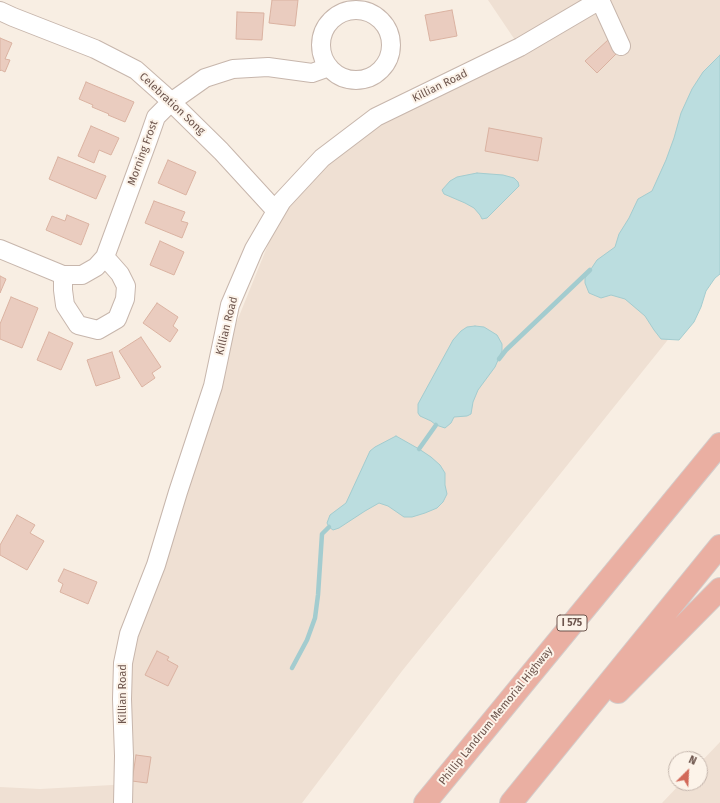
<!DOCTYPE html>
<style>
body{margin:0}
#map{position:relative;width:720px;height:803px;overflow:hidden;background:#f8eee3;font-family:"Fira Sans",sans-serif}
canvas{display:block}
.north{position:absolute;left:668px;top:751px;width:40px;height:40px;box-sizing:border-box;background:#fcf3e9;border:1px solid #c3b4ab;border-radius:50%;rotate:24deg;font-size:11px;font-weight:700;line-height:16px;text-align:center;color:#6d554d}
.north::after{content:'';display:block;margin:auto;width:14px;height:18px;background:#d26959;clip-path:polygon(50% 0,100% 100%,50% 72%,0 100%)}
</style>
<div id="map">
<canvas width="720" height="803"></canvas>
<div class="north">N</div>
</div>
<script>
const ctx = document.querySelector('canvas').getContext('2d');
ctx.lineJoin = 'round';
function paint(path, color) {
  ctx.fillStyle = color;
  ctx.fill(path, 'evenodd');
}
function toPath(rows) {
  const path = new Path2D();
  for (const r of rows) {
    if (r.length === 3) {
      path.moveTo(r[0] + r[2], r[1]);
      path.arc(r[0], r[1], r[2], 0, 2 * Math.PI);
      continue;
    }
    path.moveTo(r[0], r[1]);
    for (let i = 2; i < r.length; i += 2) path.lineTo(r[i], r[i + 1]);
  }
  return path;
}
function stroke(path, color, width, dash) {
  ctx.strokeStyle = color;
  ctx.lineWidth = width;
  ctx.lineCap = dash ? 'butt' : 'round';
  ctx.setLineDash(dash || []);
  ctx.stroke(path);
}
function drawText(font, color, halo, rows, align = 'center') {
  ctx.font = font + ' "Fira Sans",sans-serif';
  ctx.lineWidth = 4;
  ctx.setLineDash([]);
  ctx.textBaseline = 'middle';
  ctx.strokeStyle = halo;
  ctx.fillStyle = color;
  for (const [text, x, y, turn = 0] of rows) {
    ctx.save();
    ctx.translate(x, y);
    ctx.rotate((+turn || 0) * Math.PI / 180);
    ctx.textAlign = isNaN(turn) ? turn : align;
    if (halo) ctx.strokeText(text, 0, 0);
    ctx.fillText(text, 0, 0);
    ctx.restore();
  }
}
const residential = toPath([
 [488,0,720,0,720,270,695,306,402,671,302,803,0,803,0,787,40,789,130,784,125,658,152,570,192,480,229,341,282,210,358,130,519,46],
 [720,742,720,803,662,803,681,783,700,783,700,763]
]);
const water = toPath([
 [720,55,720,274,715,278,706,291,701,307,694,322,679,340,661,339,654,330,645,316,625,299,611,295,601,298,589,293,585,283,585,278,597,260,615,247,619,234,629,218,638,199,652,191,666,160,674,138,681,113,692,89,703,72,720,55],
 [477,173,503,175,514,178,518,182,519,186,487,218,482,219,480,215,474,208,465,203,444,194,442,190,450,181,457,177,477,173],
 [475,326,484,327,497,335,502,344,502,351,495,367,478,390,473,402,471,414,467,416,454,417,451,423,445,428,436,425,431,421,420,416,418,413,418,404,453,340,461,331,467,327,475,326],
 [396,436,419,449,431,457,440,465,445,473,445,485,447,494,443,502,437,508,425,513,412,517,404,517,388,506,379,503,365,511,339,528,333,530,329,527,327,523,330,515,346,503,370,451,375,447,396,436]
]);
const stream = toPath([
 [499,359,506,350,590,270],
 [419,449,436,425],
 [292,668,307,640,315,618,318,595,322,534,329,527]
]);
const building = toPath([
 [272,0,298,0,295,26,269,23,272,0],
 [452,10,457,36,430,41,425,15,452,10],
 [237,12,264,13,262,40,236,39,237,12],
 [0,38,12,43,5,59,10,60,5,72,1,70,0,71,0,38],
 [608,40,619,51,597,73,585,61,608,40],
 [86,82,134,102,125,122,108,115,109,114,92,107,93,105,79,99,86,82],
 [91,126,119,138,111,155,99,150,94,163,78,156,91,126],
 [489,128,542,138,538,161,485,151,489,128],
 [58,157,106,176,96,199,49,179,58,157],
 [168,160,196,172,186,195,158,183,168,160],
 [154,201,185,212,181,221,188,223,182,238,145,223,154,201],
 [67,215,89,224,81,245,46,230,52,216,65,221,67,215],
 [160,241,184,252,174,275,150,265,160,241],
 [0,276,6,279,0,293,0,276],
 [11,297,38,308,22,348,0,339,0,324,11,297],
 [157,303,178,317,173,326,178,330,170,342,143,323,157,303],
 [49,332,73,343,61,370,37,360,49,332],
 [141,337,161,367,152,373,155,378,142,387,119,351,141,337],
 [112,352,120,378,96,386,87,360,112,352],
 [17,515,35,525,30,533,44,541,27,570,0,555,0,545,17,515],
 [64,569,97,582,88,604,60,592,63,584,58,581,64,569],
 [157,651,169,657,167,660,178,666,168,686,145,675,157,651],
 [136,755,151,757,147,783,132,781,136,755]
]);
const street = toPath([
 [600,0,621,46],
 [356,45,35],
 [0,11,13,17,95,49,136,70,163,94,221,151,276,211],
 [0,249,63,275,82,275,96,267,105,257,148,140,156,117,171,102,205,78,233,69,268,67,312,73,329,67],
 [63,275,63,290,65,305,78,325,98,330,117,319,125,299,126,286,120,274,105,257],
 [123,803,124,756,122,699,123,663,129,634,156,565,178,492,213,386,230,305,254,249,282,201,322,158,376,117,520,47,600,0]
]);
const highway = toPath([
 [618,692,720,589],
 [425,803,720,444],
 [511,803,720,546]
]);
const shields = [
 [572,623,30]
];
const shieldNames = [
 ["I 575",572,623]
];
const streetNames = [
 ["Killian Road",440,86,-26],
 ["Celebration Song",172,104,43],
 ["Morning Frost",143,153,-70],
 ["Killian Road",227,326,-76],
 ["Killian Road",123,694,-90],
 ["Phillip Landrum Memorial Highway",496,716,-51]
];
paint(residential, '#efe0d3');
paint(water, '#bbdddf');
stroke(water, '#a3cccf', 1);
stroke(stream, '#a3cccf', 4.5);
paint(building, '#eaccbf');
stroke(building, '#dab2a1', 1);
stroke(street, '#c7b6ac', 20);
stroke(highway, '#d3ccca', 24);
stroke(street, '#fff', 18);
stroke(highway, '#eaafa2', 22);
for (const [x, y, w] of shields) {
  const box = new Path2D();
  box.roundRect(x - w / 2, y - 8, w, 16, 3);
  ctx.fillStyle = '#fcf3e9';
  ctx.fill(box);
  stroke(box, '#6d554d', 1);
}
drawText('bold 10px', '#6d554d', null, shieldNames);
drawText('11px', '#6d554d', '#fcf3e9', streetNames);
</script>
